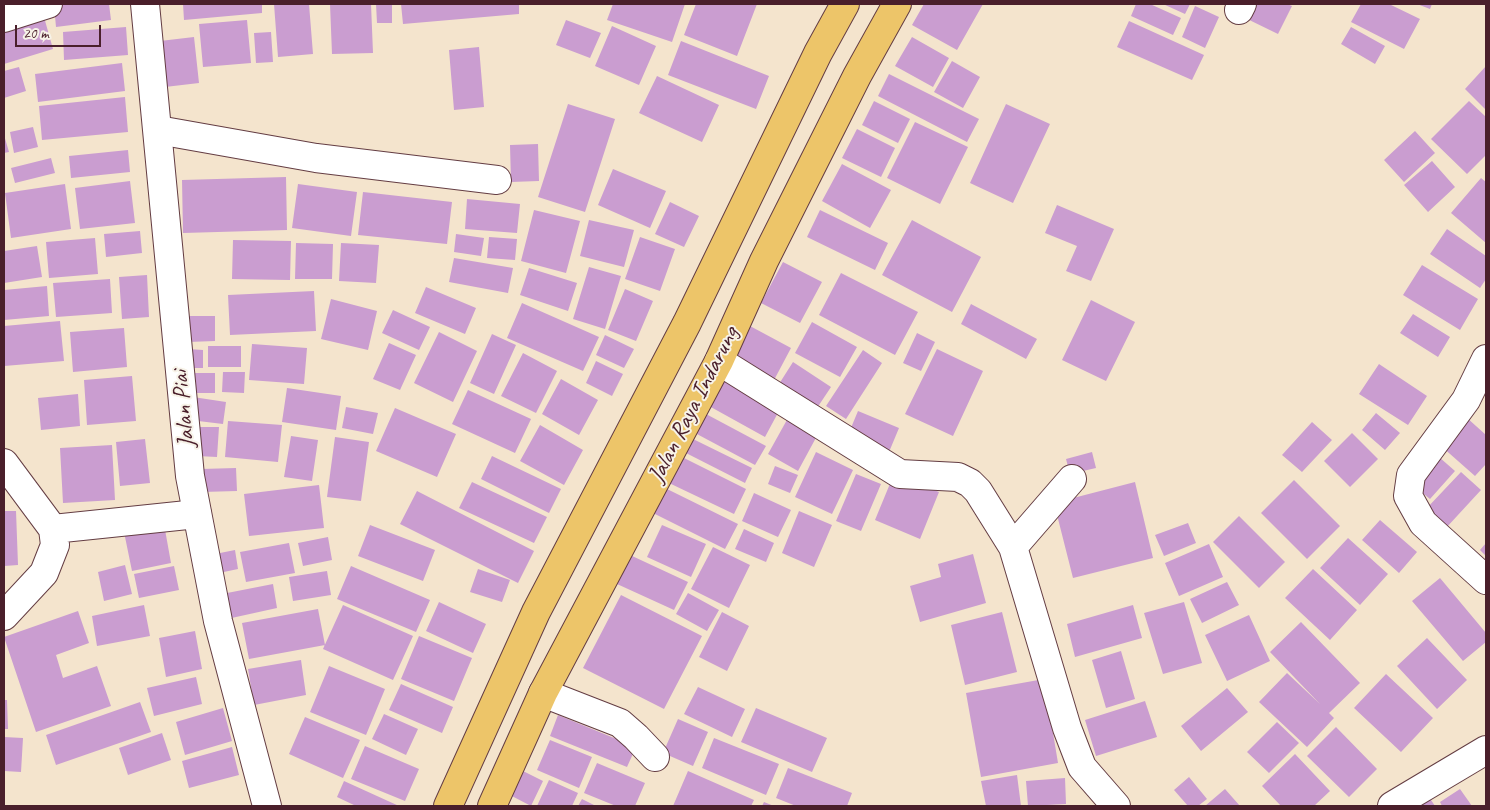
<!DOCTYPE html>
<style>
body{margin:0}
#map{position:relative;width:1490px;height:810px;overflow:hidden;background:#f4e4cd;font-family:Caveat,sans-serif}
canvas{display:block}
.frame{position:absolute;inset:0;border:5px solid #4a1f2b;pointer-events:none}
.scale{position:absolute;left:15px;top:25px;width:86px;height:22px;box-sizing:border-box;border:2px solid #4a1f2b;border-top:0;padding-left:6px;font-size:15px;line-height:18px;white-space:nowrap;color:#4a1f2b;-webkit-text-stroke:4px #f7f3e8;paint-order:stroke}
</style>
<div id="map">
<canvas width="1490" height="810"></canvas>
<div class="frame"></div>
<div class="scale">20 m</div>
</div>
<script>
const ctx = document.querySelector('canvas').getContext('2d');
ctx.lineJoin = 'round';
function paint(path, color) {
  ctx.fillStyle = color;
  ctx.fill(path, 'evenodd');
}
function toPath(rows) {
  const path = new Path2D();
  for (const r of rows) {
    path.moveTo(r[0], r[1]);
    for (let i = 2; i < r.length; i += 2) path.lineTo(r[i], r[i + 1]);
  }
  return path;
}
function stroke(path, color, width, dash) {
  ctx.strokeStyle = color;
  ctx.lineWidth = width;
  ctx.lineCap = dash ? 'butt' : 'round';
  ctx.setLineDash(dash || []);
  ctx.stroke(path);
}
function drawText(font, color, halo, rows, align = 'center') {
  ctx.font = font + ' Caveat,sans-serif';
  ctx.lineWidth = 4;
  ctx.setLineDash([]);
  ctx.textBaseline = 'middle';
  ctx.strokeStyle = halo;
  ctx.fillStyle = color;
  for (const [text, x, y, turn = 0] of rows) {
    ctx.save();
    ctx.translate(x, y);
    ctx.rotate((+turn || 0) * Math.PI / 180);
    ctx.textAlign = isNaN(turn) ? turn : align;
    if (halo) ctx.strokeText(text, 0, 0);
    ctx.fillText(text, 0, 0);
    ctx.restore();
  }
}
const building = toPath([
 [66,4,109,4,111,20,56,27,54,5],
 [183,4,262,4,262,13,184,20],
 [274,4,309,4,313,54,278,57],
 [330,4,371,4,373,53,332,54],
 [376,4,392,4,392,23,377,23],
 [401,4,519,4,519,14,403,24],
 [613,4,685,4,672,42,607,20],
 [696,4,757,4,737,56,684,35],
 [924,4,983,4,957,50,912,25],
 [1136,4,1150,4,1181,18,1173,35,1131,16],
 [1163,4,1190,4,1185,14],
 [1244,4,1287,4,1292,6,1278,34,1239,15],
 [1361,4,1389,4,1420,19,1404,49,1351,22],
 [1417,4,1432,4,1430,9],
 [1195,6,1219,17,1205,48,1182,37],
 [42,10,53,49,4,64,4,22],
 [247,20,251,63,203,67,199,24],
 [566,20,601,33,590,58,556,45],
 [1129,21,1204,55,1192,80,1117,47],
 [612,26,656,46,639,85,595,66],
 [126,27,128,55,64,60,63,32],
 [1351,27,1385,46,1375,64,1341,44],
 [271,32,273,62,256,63,254,33],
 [194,37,199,83,165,87,160,41],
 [912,37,949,58,933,87,895,66],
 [681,41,769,76,756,109,668,75],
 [479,47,484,107,454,110,449,50],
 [952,61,980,77,963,108,934,92],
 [122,63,125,91,38,102,35,74],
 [1486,66,1486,110,1465,89],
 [19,67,26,91,4,98,4,71],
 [889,74,979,119,967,142,878,96],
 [657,76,719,105,702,142,639,113],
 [125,97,128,132,42,140,39,106],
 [874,101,910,119,898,143,862,125],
 [1469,101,1486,117,1486,155,1467,174,1431,139],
 [568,104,615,119,585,212,538,197],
 [1006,104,1050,124,1013,203,970,183],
 [915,122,968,147,940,204,887,178],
 [33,127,38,147,14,153,10,132],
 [857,129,895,148,881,177,842,158],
 [1415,131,1435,153,1404,182,1384,160],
 [4,135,9,152,4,153],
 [538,144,539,181,511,182,510,145],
 [128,150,130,172,71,178,69,156],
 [51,158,55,173,15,183,11,168],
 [1432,161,1455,187,1428,212,1404,185],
 [842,164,891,190,870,228,822,201],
 [613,169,666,191,650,228,598,205],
 [286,177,287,230,183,233,182,180],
 [1481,178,1486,182,1486,243,1451,213],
 [130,181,135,223,80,229,75,188],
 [65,184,71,229,11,238,5,193],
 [298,184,357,192,351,236,292,228],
 [363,192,452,202,447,244,358,235],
 [467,199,520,204,517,233,465,229],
 [670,202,699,216,684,247,655,234],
 [1057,205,1114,229,1091,281,1066,271,1077,246,1045,233],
 [534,210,580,221,566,273,521,261],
 [820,210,888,243,875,270,807,237],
 [589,220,634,230,624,267,580,256],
 [912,220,981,257,952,312,882,275],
 [1447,229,1486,256,1486,279,1480,288,1430,254],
 [140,231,142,253,106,257,104,234],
 [456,234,484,238,481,256,454,252],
 [489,237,517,239,515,260,487,258],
 [640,237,675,249,660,291,625,279],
 [95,238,98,274,49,278,46,242],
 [233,240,291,241,290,280,232,279],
 [296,243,333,244,332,279,295,279],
 [341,243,379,245,376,283,339,281],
 [37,246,42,277,4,283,4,251],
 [454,258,513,268,508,293,449,282],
 [783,262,822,282,800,323,761,303],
 [1422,265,1478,299,1460,330,1403,295],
 [589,267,621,276,605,329,573,319],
 [529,268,577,283,568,311,520,295],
 [841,273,918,312,895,355,819,315],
 [147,275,149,317,122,319,119,277],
 [110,279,112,313,56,317,53,283],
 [47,286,49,316,4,320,4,290],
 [426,287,476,308,465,334,415,313],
 [625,289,653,301,636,341,608,330],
 [314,291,316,331,230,335,228,295],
 [331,299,377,311,368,350,321,339],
 [1091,300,1135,322,1106,381,1062,360],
 [522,303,599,337,583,371,507,338],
 [971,304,1037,339,1026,359,961,324],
 [393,310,430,327,419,350,382,333],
 [1413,314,1450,337,1438,357,1400,333],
 [188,316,215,316,215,341,188,342],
 [60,321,64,361,4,366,4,326],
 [812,322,857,347,840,377,795,353],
 [750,326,791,348,773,382,732,361],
 [124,328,127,367,73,372,70,332],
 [439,332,477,351,453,402,414,383],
 [917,333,935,342,921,371,903,363],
 [492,334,516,345,494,394,470,383],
 [605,335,634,349,624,368,596,355],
 [389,343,416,355,400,390,373,379],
 [252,344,307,348,304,384,249,380],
 [208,346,241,346,241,367,208,367],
 [188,349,203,350,203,368,188,368],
 [937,349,983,371,953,436,905,414],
 [863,350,882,363,846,419,826,406],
 [523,353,557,371,536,413,501,396],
 [596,361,623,374,612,396,586,383],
 [793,362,831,387,817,408,779,384],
 [1379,364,1427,396,1408,425,1359,394],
 [223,372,245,372,244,393,222,392],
 [192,373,215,373,215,393,192,393],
 [132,376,136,421,87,425,84,380],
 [725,378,780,409,765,437,709,406],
 [561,379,598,400,579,435,542,414],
 [287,388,341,396,336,430,282,422],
 [468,390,531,419,515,453,452,424],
 [78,394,80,426,41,430,38,398],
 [193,397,226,402,223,424,190,420],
 [346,407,378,413,373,434,342,428],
 [395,408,456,434,437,477,376,451],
 [858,411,899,428,889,452,848,435],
 [1376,413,1400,433,1385,450,1362,430],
 [706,414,766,446,755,465,695,433],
 [1466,417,1486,435,1486,464,1475,476,1441,446],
 [788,418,818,434,798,471,768,454],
 [228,421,282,425,278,462,225,457],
 [1312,422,1332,440,1302,472,1282,455],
 [540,425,583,450,564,485,520,461],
 [198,427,219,427,217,457,197,456],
 [1352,433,1378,459,1350,487,1324,461],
 [291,436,318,440,312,481,284,477],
 [335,437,369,442,361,501,327,497],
 [145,439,150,483,120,486,116,442],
 [693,439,752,468,745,483,686,453],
 [112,445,115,500,63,503,60,448],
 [816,452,853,470,832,514,795,497],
 [1092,452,1096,468,1070,474,1066,459],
 [492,456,561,489,549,513,481,479],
 [682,457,746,489,734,514,669,483],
 [1439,457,1455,471,1430,499,1414,486],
 [775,466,798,475,790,493,768,484],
 [236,468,237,491,202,492,201,469],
 [1461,472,1481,490,1446,528,1426,509],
 [856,474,881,484,861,531,836,521],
 [894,474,939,492,920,539,875,520],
 [1294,480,1340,526,1307,559,1261,513],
 [472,482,547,517,534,543,459,508],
 [1135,482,1153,558,1073,578,1054,503],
 [319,485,324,528,249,536,244,494],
 [665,488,738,524,725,549,653,513],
 [417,491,534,551,518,583,400,524],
 [754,493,791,510,778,537,742,521],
 [4,511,16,511,18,565,4,566],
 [799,511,832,525,814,567,782,553],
 [1239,516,1285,562,1259,588,1213,542],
 [1380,520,1417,552,1399,573,1362,540],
 [1188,523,1196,543,1164,556,1155,535],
 [164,524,171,563,132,571,124,532],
 [370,525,435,550,423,581,358,556],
 [662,525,706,544,691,577,647,557],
 [744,529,774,543,766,562,735,549],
 [328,537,332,560,303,566,298,543],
 [1348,538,1388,574,1360,605,1320,568],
 [289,543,295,573,246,582,240,552],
 [1486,543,1486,556,1480,550],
 [1209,544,1223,577,1179,596,1165,563],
 [713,547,750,565,729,608,691,589],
 [235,550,238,569,219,573,215,554],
 [973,554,986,603,920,622,910,586,941,577,938,564],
 [630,555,688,582,674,610,617,584],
 [125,565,132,594,104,601,98,572],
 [174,566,179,590,139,598,134,574],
 [351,566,430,600,416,632,337,599],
 [478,569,510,580,502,602,470,592],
 [1313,569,1357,610,1330,640,1285,598],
 [327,571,331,595,293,601,289,577],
 [1440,578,1486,633,1486,642,1463,661,1412,601],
 [1227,582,1239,605,1202,623,1190,599],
 [273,584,277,608,227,619,222,594],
 [688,593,719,610,707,631,676,614],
 [621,595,702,636,664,709,583,668],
 [439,602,486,624,473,653,426,631],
 [1184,602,1202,663,1163,674,1144,613],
 [144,605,150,636,97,646,92,616],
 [343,605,413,636,393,680,323,649],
 [1133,605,1142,638,1075,657,1067,624],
 [318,609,325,645,249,659,242,623],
 [78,611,89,643,56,655,63,678,97,666,111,706,36,732,4,637],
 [722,612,749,626,727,671,699,657],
 [1002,612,1017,672,965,685,951,625],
 [1249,615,1270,661,1227,681,1205,635],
 [1301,622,1360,683,1329,713,1334,718,1307,747,1259,702,1287,673,1320,704,1270,652],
 [195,631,202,669,166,677,159,638],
 [419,636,472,658,454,701,401,679],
 [1427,638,1467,680,1437,709,1397,666],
 [1121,651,1135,699,1106,708,1092,660],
 [301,660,306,695,254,705,248,669],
 [329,666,385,689,366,735,310,712],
 [1386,674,1433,718,1401,752,1354,708],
 [196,677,202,704,154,716,147,688],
 [1044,679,1058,763,981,777,966,693],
 [401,684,453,707,442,733,389,710],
 [698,687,745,709,732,737,684,714],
 [1227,688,1248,712,1201,751,1181,726],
 [4,700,7,700,8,729,4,729],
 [1145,701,1157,737,1096,756,1085,720],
 [140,702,151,732,56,765,46,735],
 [223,708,232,741,185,755,176,722],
 [756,708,827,738,812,772,741,742],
 [384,714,418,729,406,755,372,739],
 [558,715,636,747,627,767,550,736],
 [305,717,360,740,343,778,289,754],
 [678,719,708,732,693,766,663,753],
 [1277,722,1299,743,1269,773,1247,752],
 [1336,727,1377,769,1349,797,1307,756],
 [162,733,171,760,128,775,119,748],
 [4,737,23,738,21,772,4,771],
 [714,738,779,764,766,795,702,768],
 [550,740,592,757,579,788,537,770],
 [365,746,419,769,405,801,351,779],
 [232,747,239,775,189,788,182,761],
 [1295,754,1330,791,1314,806,1281,806,1262,786],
 [597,763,645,783,635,806,616,806,584,793],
 [788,768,852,793,847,806,796,806,776,798],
 [521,770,543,781,531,806,508,794],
 [688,771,754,800,751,806,673,806],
 [1017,775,1021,806,986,806,981,781],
 [1189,777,1207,799,1198,806,1188,806,1174,790],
 [1065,778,1066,804,1028,806,1026,781],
 [549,780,578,793,572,806,537,806],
 [344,781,399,806,356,806,337,797],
 [1225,789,1240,806,1205,806],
 [1460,789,1472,806,1442,806,1440,802],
 [1429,797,1435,806,1416,806],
 [582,799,596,806,578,806],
 [764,802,774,806,762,806]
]);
const minor = toPath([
 [1239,10,1242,4],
 [4,18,48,4],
 [158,130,316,158,497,180],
 [1486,359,1466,400,1411,475,1408,496,1423,523,1486,580],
 [719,361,900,474,958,477,970,483,978,491,1013,547],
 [4,463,53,529,55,545,44,573,4,616],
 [1072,479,1013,547,1067,728,1082,767,1116,806],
 [53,529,197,514],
 [543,693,620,723,636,737,655,757],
 [1392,806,1486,750]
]);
const tertiary = toPath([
 [145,4,190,476,218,621,267,806]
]);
const trunk = toPath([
 [448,806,536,612,687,323,818,53,845,4],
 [492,806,543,693,719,361,764,261,857,76,897,4]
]);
const streetNames = [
 ["Jalan Raya Indarung",694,405,-63],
 ["Jalan Piai",184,409,-95]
];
paint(building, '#ca9dd0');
stroke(minor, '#643d43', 30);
stroke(tertiary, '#643d43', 30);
stroke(trunk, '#643d43', 30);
stroke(minor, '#fff', 28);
stroke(tertiary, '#fff', 28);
stroke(trunk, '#edc569', 28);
drawText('24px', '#4a1f2b', '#f7f3e8', streetNames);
</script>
